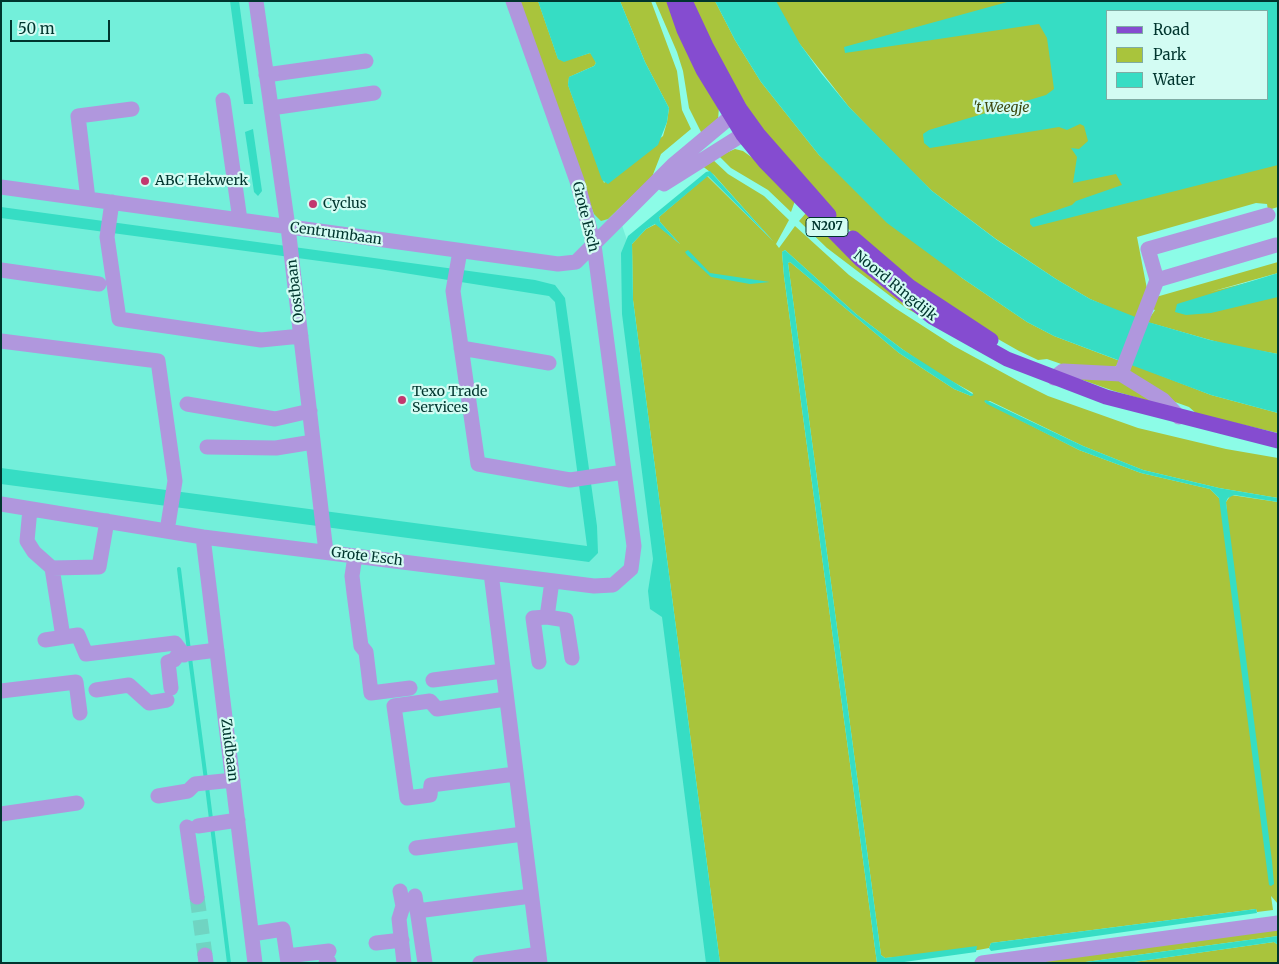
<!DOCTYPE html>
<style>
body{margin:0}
#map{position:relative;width:1279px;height:964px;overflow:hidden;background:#8cfce7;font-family:Merriweather,serif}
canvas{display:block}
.frame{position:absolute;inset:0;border:2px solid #00352e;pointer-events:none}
.legend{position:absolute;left:1106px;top:10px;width:162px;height:90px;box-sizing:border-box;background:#d3fcf3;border:1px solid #7faca4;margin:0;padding:6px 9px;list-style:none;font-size:15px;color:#00352e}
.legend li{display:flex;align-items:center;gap:10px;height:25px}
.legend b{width:25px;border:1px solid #7faca4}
.scale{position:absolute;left:10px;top:20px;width:100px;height:22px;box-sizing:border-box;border:2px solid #00352e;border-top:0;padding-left:6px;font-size:15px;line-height:18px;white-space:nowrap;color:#00352e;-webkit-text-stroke:4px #d3fcf3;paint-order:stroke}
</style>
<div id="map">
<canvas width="1279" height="964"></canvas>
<div class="frame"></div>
<ul class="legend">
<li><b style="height:6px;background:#854cd0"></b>Road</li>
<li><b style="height:14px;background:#a9c43c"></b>Park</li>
<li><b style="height:14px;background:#36ddc4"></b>Water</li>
</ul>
<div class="scale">50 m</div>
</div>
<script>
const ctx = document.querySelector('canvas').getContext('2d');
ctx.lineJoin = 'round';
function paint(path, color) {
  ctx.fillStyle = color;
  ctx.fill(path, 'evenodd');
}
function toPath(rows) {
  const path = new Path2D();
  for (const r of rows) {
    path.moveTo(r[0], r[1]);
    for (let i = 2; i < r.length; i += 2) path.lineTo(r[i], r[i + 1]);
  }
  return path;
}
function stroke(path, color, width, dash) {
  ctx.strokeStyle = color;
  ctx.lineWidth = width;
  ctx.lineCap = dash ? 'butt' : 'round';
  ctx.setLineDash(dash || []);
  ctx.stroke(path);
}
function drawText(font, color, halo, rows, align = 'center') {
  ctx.font = font + ' Merriweather,serif';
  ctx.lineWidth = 4.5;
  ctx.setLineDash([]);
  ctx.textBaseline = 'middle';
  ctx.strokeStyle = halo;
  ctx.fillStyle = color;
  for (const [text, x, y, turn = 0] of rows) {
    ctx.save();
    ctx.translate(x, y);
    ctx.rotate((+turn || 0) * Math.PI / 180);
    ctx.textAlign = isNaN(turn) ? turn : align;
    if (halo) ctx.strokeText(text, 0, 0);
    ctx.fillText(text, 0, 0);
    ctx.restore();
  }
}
const built = toPath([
 [1,1,554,1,605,175,627,240,626,304,713,963,1,963]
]);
const green = toPath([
 [518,1,538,1,558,59,564,61,590,53,593,55,596,63,594,66,569,77,568,85,604,183,663,136,667,122,669,108,645,62,620,1,651,1,677,71,682,110,691,129,661,154,652,177,608,219,601,221,594,214],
 [655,1,670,1,719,107,718,120,702,134,689,108,683,71,677,52],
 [688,1,715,1,735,40,761,82,819,155,962,278,1027,322,1054,336,1120,361,1119,364,1111,369,1067,366,1047,359,1038,360,1019,351,961,318,861,241,833,214,760,132],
 [774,1,1278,1,1278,207,1268,210,1267,204,1256,203,1137,237,1147,289,1136,318,1120,312,1090,299,1056,279,996,239,932,191,901,161,849,107,792,34],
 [1108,11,1268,11,1268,99,1108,99],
 [735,149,743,151,754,159,795,201,791,212,768,190,731,168,719,156],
 [711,158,728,174,764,196,789,220,776,244,779,248,795,226,849,275,895,308,954,346,1020,382,1048,396,1138,428,1226,449,1278,458,1278,498,1219,488,1143,470,1083,446,990,401,985,402,1079,450,1141,473,1210,489,1219,498,1227,515,1226,502,1231,495,1278,502,1278,904,1271,896,1273,910,1257,912,1256,909,991,943,989,948,978,950,885,958,881,955,788,263,790,262,899,353,954,389,971,396,973,393,937,373,902,349,856,314,785,250,782,252,784,276,877,963,720,963,633,300,632,244,646,229,656,224,680,244,660,222,659,217,707,176,773,241,714,175,701,165],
 [806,213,949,332,906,308,827,248,799,221],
 [1278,262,1278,273,1210,292,1278,275,1278,354,1228,345,1147,322,1155,310,1152,309,1156,297],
 [1131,364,1211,395,1278,413,1278,433,1197,414,1189,407,1175,402,1129,372],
 [1074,377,1120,380,1160,404,1114,391],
 [1278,928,1278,936,1078,963,1015,963],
 [1274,942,1278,945,1278,963,1127,963]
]);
const water = toPath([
 [230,1,239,1,253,104,244,104],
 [538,1,620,1,645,62,669,108,667,122,658,145,608,184,602,180,568,85,569,77,594,66,596,63,590,53,564,62,558,59],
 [715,1,776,1,800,44,821,73,849,107,932,191,997,240,1056,279,1090,299,1148,322,1210,340,1278,354,1278,413,1211,395,1054,336,1027,322,962,278,887,223,819,155,761,82,735,40],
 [1011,1,1278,1,1278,165,1033,227,1030,224,1030,219,1072,205,1076,201,1122,185,1116,174,1073,183,1077,157,1071,148,1079,149,1088,141,1084,126,1080,124,1067,130,1059,127,930,148,924,143,923,134,929,130,1046,95,1054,89,1047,38,1039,24,845,53,844,47],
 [1108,11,1268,11,1268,99,1108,99],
 [253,129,262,191,258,196,254,192,245,132],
 [710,171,773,241,708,176,659,217,660,222,680,244,655,224,646,229,632,244,633,300,720,963,706,963,662,617,650,609,648,591,653,559,622,314,621,253,628,236,706,172],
 [1,207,535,280,555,285,565,298,597,526,598,553,589,562,1,484,1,468,587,546,555,302,549,296,379,269,1,218],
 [688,250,710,273,770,282,750,284,711,277,687,255,685,252],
 [785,250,856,314,902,349,974,395,971,396,954,389,899,353,790,262,788,263,881,955,885,958,977,946,976,952,897,963,877,963,784,276,782,252],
 [1278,273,1278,297,1211,313,1186,315,1175,312,1177,304],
 [986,400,1083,446,1143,470,1219,488,1278,498,1278,502,1234,495,1228,498,1226,502,1272,861,1274,884,1271,886,1269,885,1219,498,1210,489,1141,473,1079,450,987,404,984,401],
 [1256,909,1257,913,991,951,989,948,991,943],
 [1278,936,1278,945,1274,942,1127,963,1078,963]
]);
const stream = toPath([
 [179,569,189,651],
 [190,658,206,780],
 [207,787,211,819],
 [212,826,229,963]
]);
const minorTunnel = toPath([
 [197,897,205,955]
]);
const minor = toPath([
 [256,1,288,227,326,552],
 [266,75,366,61],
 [223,100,240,220],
 [271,108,374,93],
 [664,184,753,128],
 [1,187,558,264,576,262,673,165,740,109],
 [88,199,78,116,132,109],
 [112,202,107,237,119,319,261,340,301,336],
 [1268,215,1148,249,1157,280,1276,245],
 [460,251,453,291,478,464,570,480,624,472],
 [1,270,99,284],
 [1157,280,1121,374,1163,400,1179,417],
 [1,341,158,361,175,481,167,531],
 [461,348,549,363],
 [1054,378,1063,371,1121,374],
 [187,404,275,419,310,411],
 [207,447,276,448,313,442],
 [1,504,203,537,594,586,613,585,631,569,634,546,594,245,577,181,513,1],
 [30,509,27,541,34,552,52,568],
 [203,537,255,963],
 [355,556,352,576,354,593,361,646,366,652,371,693,410,688],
 [491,573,540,963],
 [547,617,566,620,572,658],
 [63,637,52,568,99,567,107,521],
 [45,640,78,635,86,654,175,643,184,655],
 [539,662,533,618,547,617,552,581],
 [433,680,503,671],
 [171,688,168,662,174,660,178,655,217,650],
 [96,690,129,685,149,703,167,700],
 [1,691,76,682,80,713],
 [506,699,437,709,430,701,394,706,407,798,430,795,431,785,515,774],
 [158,796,188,791,195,784,233,780],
 [1,814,77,803],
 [198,826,238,820],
 [187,827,197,897],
 [416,848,523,834],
 [400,891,403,906,399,919,404,963],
 [415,896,425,963],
 [417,911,531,896],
 [252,934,283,929,288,963],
 [376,943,402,940],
 [205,955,206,963],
 [287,956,329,951],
 [326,963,329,962],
 [480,963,539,954],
 [982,963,1278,923]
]);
const major = toPath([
 [674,1,684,30,703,70,743,135,765,162,861,260,932,317,1007,359,1106,397,1278,441],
 [685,1,706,46,740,109,758,134,829,215],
 [853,238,909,286,991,340]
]);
const markers = [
 [145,181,5,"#c2376f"],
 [313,204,5,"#c2376f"],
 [402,400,5,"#c2376f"]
];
const shields = [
 [827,227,42]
];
const shieldNames = [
 ["N207",827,227]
];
const parkNames = [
 ["'t Weegje",1001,108]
];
const poiNames = [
 ["ABC Hekwerk",155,181],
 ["Cyclus",323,204],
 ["Texo Trade",412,392],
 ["Services",412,408]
];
const streetNames = [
 ["Grote Esch",585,217,76],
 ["Centrumbaan",336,234,8],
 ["Noord Ringdijk",895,286,39],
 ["Oostbaan",296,291,-97],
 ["Grote Esch",367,557,7],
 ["Zuidbaan",229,750,83]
];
paint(built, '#73efda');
paint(green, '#a9c43c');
paint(water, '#36ddc4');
stroke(stream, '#36ddc4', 4);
stroke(minorTunnel, '#70d4c2', 15, [15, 8]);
stroke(minor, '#b097dd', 15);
stroke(major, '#854cd0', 15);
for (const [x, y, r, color] of markers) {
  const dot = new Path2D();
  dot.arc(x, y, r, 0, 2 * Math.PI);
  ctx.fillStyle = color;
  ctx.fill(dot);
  stroke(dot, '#d3fcf3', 2);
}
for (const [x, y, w] of shields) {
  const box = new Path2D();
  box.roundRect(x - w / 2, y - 9.5, w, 19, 4);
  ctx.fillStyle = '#d3fcf3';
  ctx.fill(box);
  stroke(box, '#00352e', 1);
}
drawText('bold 12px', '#00352e', null, shieldNames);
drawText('italic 14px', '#3c470e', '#d3fcf3', parkNames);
drawText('14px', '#00352e', '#d3fcf3', poiNames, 'left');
drawText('14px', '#00352e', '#d3fcf3', streetNames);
</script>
